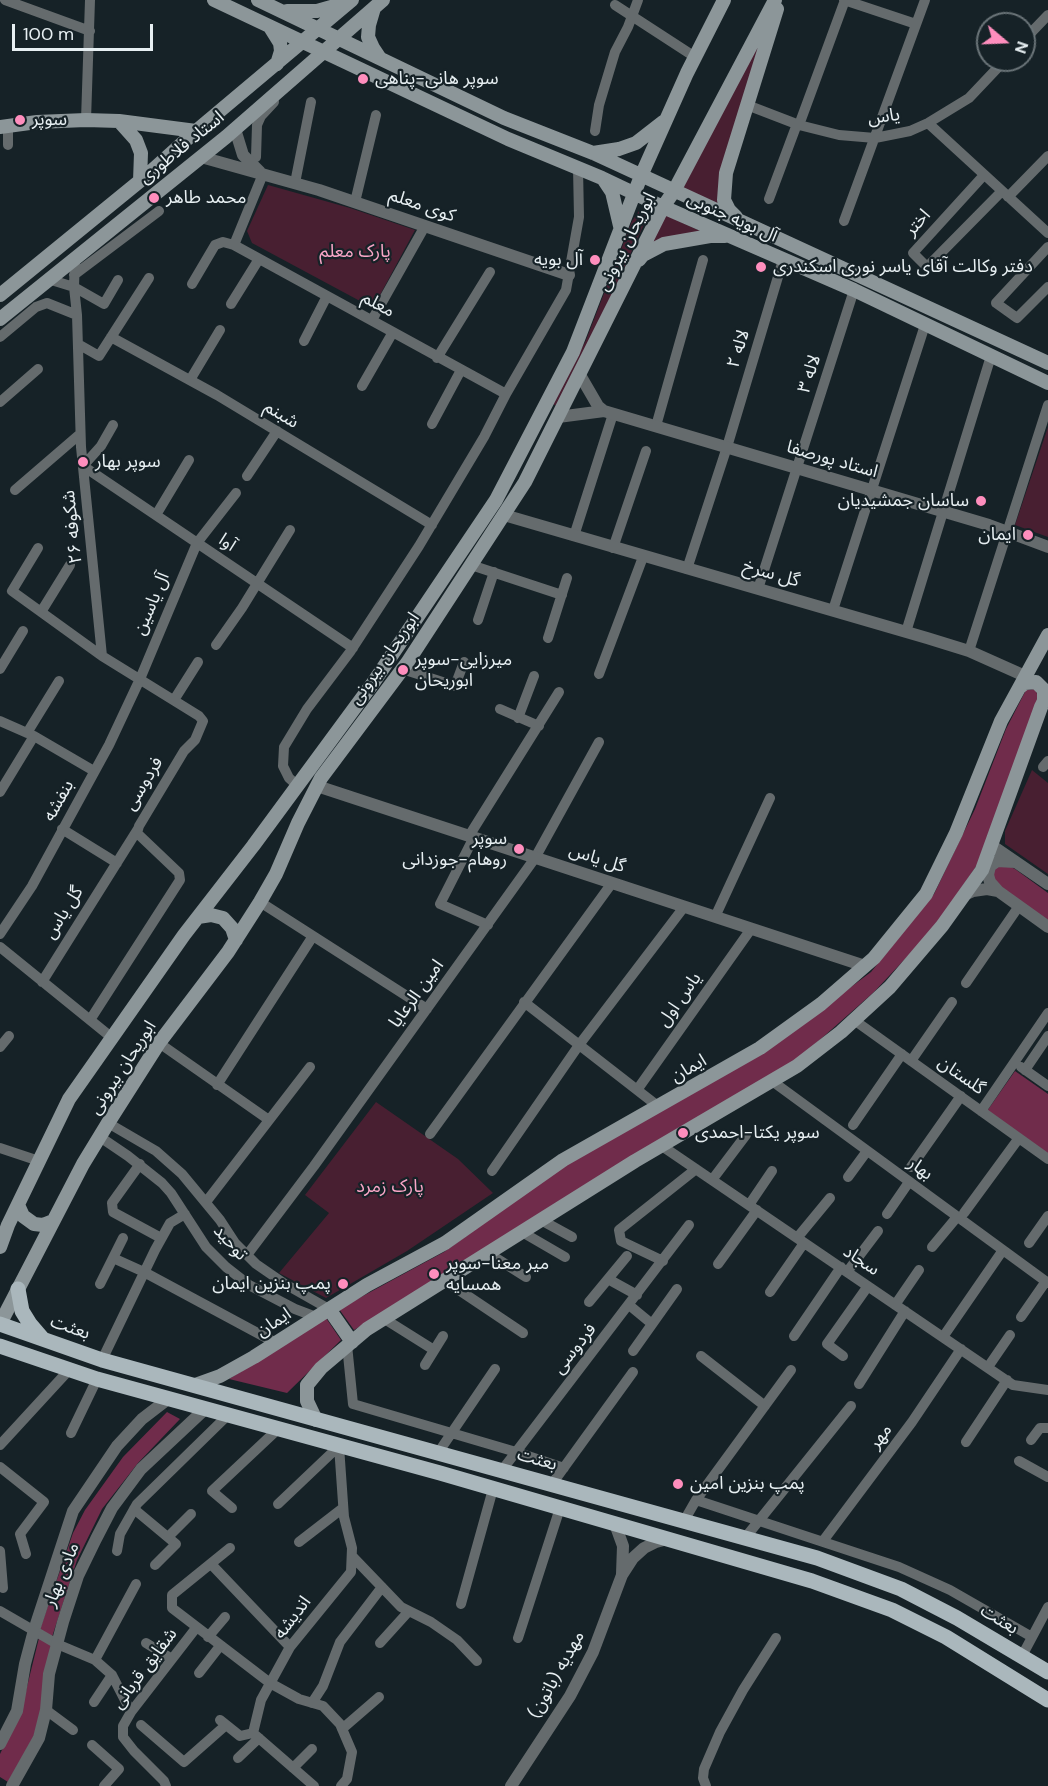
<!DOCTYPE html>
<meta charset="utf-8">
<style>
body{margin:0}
#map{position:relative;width:1048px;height:1786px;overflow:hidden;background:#162227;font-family:"DM Sans",sans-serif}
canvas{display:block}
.north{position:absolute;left:976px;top:12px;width:60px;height:60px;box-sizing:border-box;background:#162227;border:2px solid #6a7478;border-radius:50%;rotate:109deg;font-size:16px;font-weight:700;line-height:24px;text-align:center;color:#e7eff2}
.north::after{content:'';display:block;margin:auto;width:21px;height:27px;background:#fe8ebd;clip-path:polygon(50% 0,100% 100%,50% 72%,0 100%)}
.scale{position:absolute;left:12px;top:24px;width:141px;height:27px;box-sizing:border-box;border:3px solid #e7eff2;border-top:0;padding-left:8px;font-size:18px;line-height:21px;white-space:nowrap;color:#e7eff2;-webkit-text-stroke:4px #162227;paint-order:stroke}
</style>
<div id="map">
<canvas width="1048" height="1786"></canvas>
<div class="north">N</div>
<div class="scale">100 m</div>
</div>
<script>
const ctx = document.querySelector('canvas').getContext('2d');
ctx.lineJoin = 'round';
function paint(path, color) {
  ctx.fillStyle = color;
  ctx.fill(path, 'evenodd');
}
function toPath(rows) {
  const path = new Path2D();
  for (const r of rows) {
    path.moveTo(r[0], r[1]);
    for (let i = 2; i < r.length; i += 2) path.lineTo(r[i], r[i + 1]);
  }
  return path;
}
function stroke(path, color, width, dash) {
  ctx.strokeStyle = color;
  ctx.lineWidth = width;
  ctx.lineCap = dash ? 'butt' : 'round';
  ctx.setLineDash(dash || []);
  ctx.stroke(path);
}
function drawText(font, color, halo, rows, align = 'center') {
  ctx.font = font + ' "DM Sans","Noto Sans Arabic",sans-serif';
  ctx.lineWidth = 4.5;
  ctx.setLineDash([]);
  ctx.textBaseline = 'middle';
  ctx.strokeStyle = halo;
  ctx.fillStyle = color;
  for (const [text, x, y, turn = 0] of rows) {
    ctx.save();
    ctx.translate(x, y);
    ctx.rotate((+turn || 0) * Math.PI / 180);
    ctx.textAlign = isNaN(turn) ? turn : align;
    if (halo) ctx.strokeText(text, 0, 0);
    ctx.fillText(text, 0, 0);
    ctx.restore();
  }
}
const green = toPath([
 [768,24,721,205,683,188],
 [268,185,350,208,415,230,373,308,252,243,247,231],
 [644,210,647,215,645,222,605,310,557,406,553,404,586,340,632,221,639,211],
 [663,214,705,233,644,250],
 [1048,427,1048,537,1015,525],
 [1032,770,1048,783,1048,874,1005,844,1005,831],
 [376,1102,458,1159,493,1193,407,1251,326,1298,279,1273,329,1213,305,1195]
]);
const forest = toPath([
 [1036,689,1038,699,977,865,934,928,874,992,797,1060,589,1184,354,1330,339,1309,444,1252,570,1161,764,1052,871,972,934,894,975,809,1006,729,1026,690],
 [1003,863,1015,869,1048,893,1048,921,994,883,992,873,995,866],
 [1015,1071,1048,1094,1048,1154,987,1111],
 [326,1318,341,1340,287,1393,229,1379],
 [167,1412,180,1419,138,1463,102,1509,77,1560,52,1637,40,1629,73,1533,85,1510,123,1457],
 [39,1638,53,1646,41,1709,34,1736,8,1782,0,1777,0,1754,21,1711]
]);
const minor = toPath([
 [5,0,90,31],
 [844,0,916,24],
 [615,5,695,57],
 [1024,40,1048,15],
 [747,105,799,125,839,135,875,138,910,131,928,123,969,98,1005,60],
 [86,120,90,0],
 [928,123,1048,233],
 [799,125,845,0],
 [595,131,599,105,615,52,628,27,638,0],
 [8,145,8,126],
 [256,157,257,125,261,116,274,102,273,96],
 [984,175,913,253,927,267,1002,191],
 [295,183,311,102],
 [1008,197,1048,156],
 [769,199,797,124],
 [355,202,376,115],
 [844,221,925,0],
 [234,245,263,174],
 [1048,247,996,303,1017,318,1048,287],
 [75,257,74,287,77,315,81,447,102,656],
 [74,275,159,211],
 [48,279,74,287,104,304,118,280],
 [192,284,215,245,223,242,234,245,506,394],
 [231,304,259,259],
 [372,320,425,226],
 [0,337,36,307,47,303,77,315],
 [111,337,217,395,432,525],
 [304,341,327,296],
 [78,344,99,356,149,278],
 [437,358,490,272],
 [190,380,220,330],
 [362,386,393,332],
 [0,402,38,369],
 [432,424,461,370],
 [113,425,101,446,83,466,353,648],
 [656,426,703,260],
 [247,476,277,431],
 [15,490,80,434],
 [156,515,189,460],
 [574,536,613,414],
 [38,548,12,591,102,656,199,716,203,721,195,740,184,751,139,826,137,833,179,873,180,880,90,1020],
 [613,548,646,451],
 [471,565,562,595],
 [687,569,727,447,783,260],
 [758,589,854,290],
 [833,610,925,325],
 [41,612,70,565],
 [478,620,494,572],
 [906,632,991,356],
 [548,638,567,578],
 [216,645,242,608,290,530],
 [969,651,1048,405],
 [0,669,23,631],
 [402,669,455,686,464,662],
 [599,674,643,557],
 [174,700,198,662],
 [500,709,539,726],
 [518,718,534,676],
 [0,721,34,736,94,771],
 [27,733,59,681],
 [1043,767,1048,761],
 [298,786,289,778,283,766,284,747,307,709,350,652,419,546,484,437,506,394,566,290,579,217,578,168],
 [0,792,34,736],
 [62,829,117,863],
 [469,836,559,692],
 [474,837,440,904,488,925],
 [260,902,427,1009],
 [715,917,770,798],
 [0,934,32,886,109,745,140,679,197,543,236,493],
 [0,947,111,1037],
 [42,982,138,829],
 [966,983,1019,906],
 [524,1002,659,1107],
 [854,1020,1048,1159],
 [159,1043,269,1120],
 [0,1047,9,1036],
 [911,1061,952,1002],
 [1021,1067,1048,1086],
 [1025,1070,1048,1036],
 [772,1081,1048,1283],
 [217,1085,313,936],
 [637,1090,751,929],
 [981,1111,1048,1013],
 [108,1123,156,1151,182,1174,220,1220,235,1243,256,1264,285,1284,329,1309],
 [853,1125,902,1054],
 [430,1134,612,883],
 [100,1137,128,1156,162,1183,171,1193,206,1247,226,1267,249,1285,295,1309,316,1317],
 [662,1146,1013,1385,1048,1390],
 [0,1148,39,1161],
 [140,1164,112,1203,113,1212,161,1238],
 [911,1167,961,1096],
 [492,1171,579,1045,684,907],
 [848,1177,867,1151],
 [712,1180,746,1135],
 [206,1202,310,1067],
 [749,1205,772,1171],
 [964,1213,1019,1138],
 [887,1214,909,1182],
 [541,1220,572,1237],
 [522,1232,565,1257],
 [797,1238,830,1198],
 [1029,1243,1048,1216],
 [932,1247,957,1217],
 [488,1253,526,1277],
 [247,1255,314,1166,535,858,599,742],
 [113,1258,144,1272,276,1343],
 [663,1261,621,1241,619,1230,696,1169],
 [718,1264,757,1210],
 [847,1272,878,1231],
 [608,1279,637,1295],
 [444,1280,523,1333],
 [100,1284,123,1238],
 [770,1292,804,1243],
 [589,1302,627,1256],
 [629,1305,652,1324],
 [895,1305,919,1270],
 [1021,1317,1046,1281],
 [383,1318,434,1350],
 [794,1336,841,1267],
 [943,1337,1003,1250],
 [347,1345,353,1404,516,1452,502,1470],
 [633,1351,677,1289],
 [701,1356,765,1406],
 [843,1356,827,1344,868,1286],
 [102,1360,155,1250,170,1223,185,1214],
 [425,1365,443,1336],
 [988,1367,1010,1335],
 [859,1384,905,1311],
 [71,1433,97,1379],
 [1031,1440,1040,1428,1048,1428],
 [966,1442,1007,1380],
 [0,1445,69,1370],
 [438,1453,495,1369],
 [1019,1461,1048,1477],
 [0,1467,44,1502,20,1534,26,1554],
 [564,1468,516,1452,689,1225],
 [552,1484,633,1372],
 [696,1500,899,1567,950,1590,1032,1637],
 [278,1504,339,1446],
 [232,1508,212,1491,278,1429],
 [134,1509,176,1544,155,1565],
 [684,1521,696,1500,791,1370],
 [168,1537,191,1514],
 [745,1538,851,1406],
 [823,1541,912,1422,961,1349],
 [299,1542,343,1508],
 [230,1548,172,1595,172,1608,270,1683,299,1699,323,1706,340,1724,352,1752,347,1779,341,1786],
 [0,1551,3,1588],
 [117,1551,120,1534,137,1504,228,1415],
 [352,1556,401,1607,431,1622,457,1640,477,1661],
 [211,1564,290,1647],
 [461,1604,493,1489],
 [0,1611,57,1644,95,1660,112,1675,131,1712],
 [208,1637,225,1617],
 [518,1638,560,1508],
 [146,1643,172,1659],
 [380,1643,409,1611],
 [1022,1656,1048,1607],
 [95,1660,136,1584],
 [199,1673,220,1646],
 [94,1702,112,1675],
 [312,1703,323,1686,340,1642,382,1587],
 [46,1710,73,1730],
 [220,1720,240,1736,253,1733],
 [141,1725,184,1762,226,1725],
 [342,1729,379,1697],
 [92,1745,119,1769,104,1786],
 [238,1758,259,1738],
 [293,1768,312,1749],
 [166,1786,164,1781,134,1751,123,1737,123,1726,131,1712,196,1628],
 [314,1786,253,1733,261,1700,290,1647,351,1572,352,1548,344,1517,339,1446],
 [706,1786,703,1778,704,1769,720,1732,743,1690,776,1638]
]);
const tertiary = toPath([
 [235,129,243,155,260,172],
 [201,157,319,190,569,275],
 [580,375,598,406,604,411,989,525,1048,547],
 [558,417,604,411],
 [504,515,927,638,969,651,1025,676],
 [317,786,865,966],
 [991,845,1048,884],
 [998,891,990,882,988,875,990,866,997,861,1015,862],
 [964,895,973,891,987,889,998,891,1048,927],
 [615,1524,623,1546,622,1574],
 [0,1744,17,1711,25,1664,34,1630,73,1511,117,1446,142,1419,168,1399],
 [12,1786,39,1738,46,1710,49,1674,63,1622,78,1576,96,1539,112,1508,141,1469,205,1409],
 [511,1786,570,1696,593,1652,622,1575,633,1558,644,1548,656,1542,667,1539]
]);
const secondary = toPath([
 [214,0,508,139,602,178,663,207,854,290,1048,383],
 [258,0,504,118,593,153,1048,363],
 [374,8,369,25,368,37,373,48,379,57],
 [287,11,317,11,345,3],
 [270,27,280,43,281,51,277,64],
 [119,121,136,140,141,153,140,181],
 [0,127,37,122,86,120,119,121,196,131],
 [593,153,619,149,636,143,663,122],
 [604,180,612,192,620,226],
 [736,217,729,210,724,200,726,173,777,9],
 [639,260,643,255,664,244,710,236,725,236],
 [0,295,146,176,196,131,352,0],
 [0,319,226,137,383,0],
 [1020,687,1025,683,1036,682,1044,690,1044,702],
 [198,917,211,915,223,918,232,928,236,940],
 [18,1205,23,1216,34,1224,43,1225,53,1221],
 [0,1247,8,1225,69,1099,184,935,253,846,373,683,496,500,573,352,641,176,687,73,724,0],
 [329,1309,352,1342],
 [0,1324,83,1164,108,1123,159,1043,228,952,260,902,276,874,298,823,321,778,407,663,525,482,663,207,674,191,775,0],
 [195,1385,220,1376,254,1357,367,1285,445,1243,563,1160,760,1048,821,1004,874,958,926,894,956,833,1001,721,1048,635],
 [316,1420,307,1401,307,1385,321,1368,367,1329,635,1161,797,1066,841,1032,890,987,942,926,982,870,1041,707,1048,693]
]);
const primary = toPath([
 [18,1289,22,1311,30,1324,42,1338],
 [0,1324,102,1360,817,1558,901,1589,957,1618,1048,1672],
 [0,1346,97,1379,440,1473,812,1581,892,1610,946,1637,1048,1700]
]);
const markers = [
 [363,79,6,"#fe8ebd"],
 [20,120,6,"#fe8ebd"],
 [154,198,6,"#fe8ebd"],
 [595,260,6,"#fe8ebd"],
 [761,267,6,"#fe8ebd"],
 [83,462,6,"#fe8ebd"],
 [981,501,6,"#fe8ebd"],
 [1028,535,6,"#fe8ebd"],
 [403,670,6,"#fe8ebd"],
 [519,849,6,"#fe8ebd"],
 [683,1133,6,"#fe8ebd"],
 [434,1274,6,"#fe8ebd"],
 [343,1284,6,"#fe8ebd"],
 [678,1484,6,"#fe8ebd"]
];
const poiNames = [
 ["سوپر هانی-پناهی",375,79],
 ["سوپر",32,120],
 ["محمد طاهر",166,198],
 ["آل بویه",583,260,"right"],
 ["دفتر وکالت آقای یاسر نوری اسکندری",773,267],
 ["سوپر بهار",95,462],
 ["ساسان جمشیدیان",969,501,"right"],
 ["ایمان",1016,535,"right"],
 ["میرزایی-سوپر",415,660],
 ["ابوریحان",415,681],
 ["سوپر",507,839,"right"],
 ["روهام-جوزدانی",507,860,"right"],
 ["سوپر یکتا-احمدی",695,1133],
 ["میر معنا-سوپر",446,1264],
 ["همسایه",446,1285],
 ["پمپ بنزین ایمان",331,1284,"right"],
 ["پمپ بنزین امین",690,1484]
];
const streetNames = [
 ["یاس",884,117,-7],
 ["استاد فلاطوری",182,148,-39],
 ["کوی معلم",422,206,19],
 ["آل بویه جنوبی",732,218,24],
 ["اختر",918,223,-48],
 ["ابوریحان بیرونی",627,242,-63],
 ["معلم",378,305,29],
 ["لاله ۲",739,349,-73],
 ["لاله ۳",810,374,-72],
 ["شبنم",281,415,31],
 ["استاد پورصفا",832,460,16],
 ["شکوفه ۲۶",73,527,-96],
 ["آوا",227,543,34],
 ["گل سرخ",771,574,16],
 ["آل یاسین",152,604,-67],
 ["ابوریحان بیرونی",385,659,-55],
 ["فردوسی",144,784,-59],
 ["بنفشه",59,801,-61],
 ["گل یاس",597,859,18],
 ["گل یاس",64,913,-58],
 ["امین الرعایا",417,994,-54],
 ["یاس اول",680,1000,-55],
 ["ابوریحان بیرونی",123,1068,-57],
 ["ایمان",689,1069,-30],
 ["گلستان",961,1076,35],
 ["بهار",920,1169,36],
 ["توحید",230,1243,48],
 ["سجاد",861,1261,34],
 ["ایمان",274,1323,-33],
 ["بعثت",70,1328,19],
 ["فردوسی",575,1349,-52],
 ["مهر",881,1437,-53],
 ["بعثت",537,1460,16],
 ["مادی بهار",62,1575,-68],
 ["اندیشه",293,1618,-53],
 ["بعثت",999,1620,31],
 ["شقایق قربانی",145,1669,-53],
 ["مهدیه (باتون)",557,1675,-61]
];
const parkNames = [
 ["پارک معلم",355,252],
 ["پارک زمرد",390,1187]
];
paint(green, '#481f31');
paint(forest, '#702c4b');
stroke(minor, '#656b6d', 10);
stroke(tertiary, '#656b6d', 12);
stroke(secondary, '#8c9699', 14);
stroke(primary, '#aab7bc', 15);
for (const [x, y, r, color] of markers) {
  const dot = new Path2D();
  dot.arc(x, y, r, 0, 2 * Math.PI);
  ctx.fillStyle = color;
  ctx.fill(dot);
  stroke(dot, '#162227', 2);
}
drawText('18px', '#e7eff2', '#162227', poiNames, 'left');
drawText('18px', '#e7eff2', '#162227', streetNames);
drawText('18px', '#f9a6c7', '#162227', parkNames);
</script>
